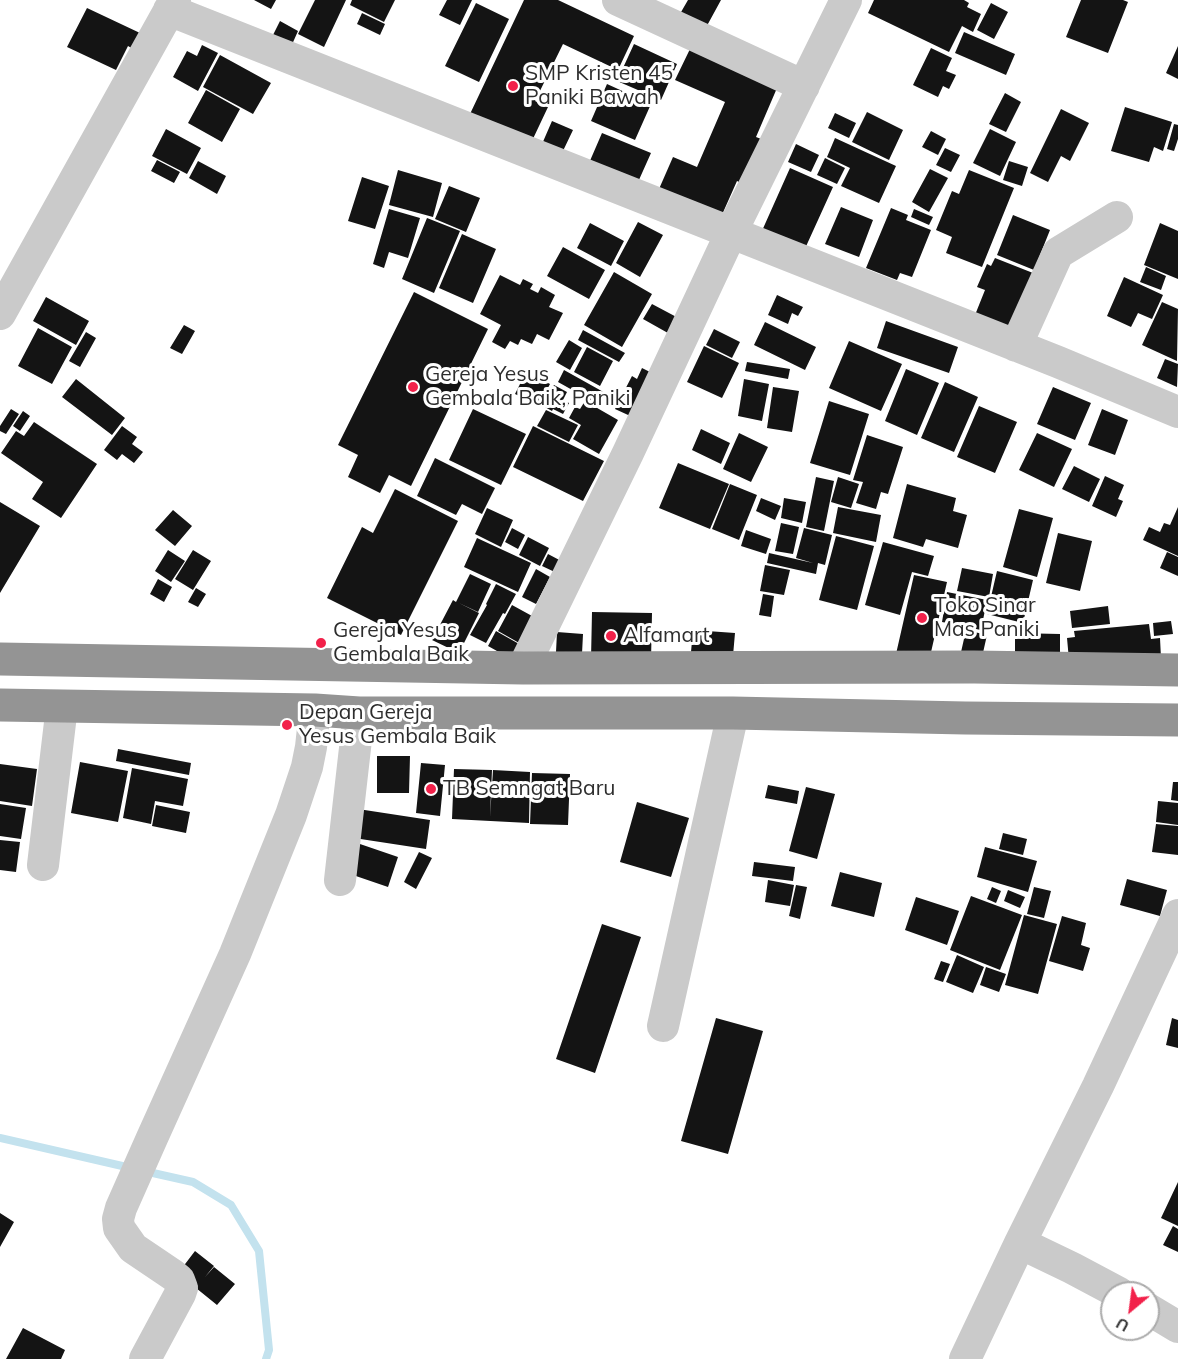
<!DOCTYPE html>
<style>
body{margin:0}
#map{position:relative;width:1178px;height:1359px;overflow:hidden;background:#fff;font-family:Mulish,sans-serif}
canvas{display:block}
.north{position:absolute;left:1100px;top:1281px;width:60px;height:60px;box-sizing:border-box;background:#fff;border:2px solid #ababab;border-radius:50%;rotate:209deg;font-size:16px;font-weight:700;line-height:24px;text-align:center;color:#2d2d2d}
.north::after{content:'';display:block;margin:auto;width:21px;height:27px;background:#f2214a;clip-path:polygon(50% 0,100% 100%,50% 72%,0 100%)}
</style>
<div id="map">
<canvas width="1178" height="1359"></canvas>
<div class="north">U</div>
</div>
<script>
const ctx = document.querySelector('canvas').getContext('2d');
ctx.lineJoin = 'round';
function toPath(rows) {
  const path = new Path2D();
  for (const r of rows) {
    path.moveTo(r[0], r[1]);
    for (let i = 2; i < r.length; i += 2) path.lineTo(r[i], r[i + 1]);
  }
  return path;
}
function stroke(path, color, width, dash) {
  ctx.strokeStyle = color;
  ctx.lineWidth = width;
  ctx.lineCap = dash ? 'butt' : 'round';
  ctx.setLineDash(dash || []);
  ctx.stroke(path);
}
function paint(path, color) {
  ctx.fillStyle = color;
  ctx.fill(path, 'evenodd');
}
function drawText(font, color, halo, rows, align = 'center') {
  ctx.font = font + ' Mulish,sans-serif';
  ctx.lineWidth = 6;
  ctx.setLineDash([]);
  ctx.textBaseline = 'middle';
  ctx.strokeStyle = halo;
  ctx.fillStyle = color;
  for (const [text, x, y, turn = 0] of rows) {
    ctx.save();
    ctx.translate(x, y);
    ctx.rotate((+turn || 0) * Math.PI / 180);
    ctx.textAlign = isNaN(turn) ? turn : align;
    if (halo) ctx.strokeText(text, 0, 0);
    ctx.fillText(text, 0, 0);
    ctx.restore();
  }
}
const stream = toPath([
 [0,1138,131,1168],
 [144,1171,193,1182,231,1205,259,1251,269,1350,266,1359]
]);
const building = toPath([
 [254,0,276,0,271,9],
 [315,0,346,0,324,47,298,34],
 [352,0,395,0,384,22,350,5],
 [447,0,472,0,460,25,439,15],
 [524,0,558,0,634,36,618,70,563,44,535,101,548,107,531,143,470,114],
 [688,0,721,0,703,33,677,19],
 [874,0,964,0,969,3,967,7,981,14,973,32,962,26,949,52,868,13],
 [1081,0,1123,0,1128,2,1108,53,1066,37],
 [476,3,509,19,479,82,445,66],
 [991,3,1008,12,994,39,977,30],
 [87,8,140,33,133,49,128,46,116,70,67,47],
 [362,13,385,24,380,35,357,24],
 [280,21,298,31,290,49,271,39],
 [964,32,1015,54,1006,75,955,53],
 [634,44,677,64,661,100,617,81],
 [202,45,218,53,198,91,173,77,187,51,197,56],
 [1178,46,1178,79,1166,73],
 [931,48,952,58,946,71,956,75,949,89,943,86,938,97,913,85],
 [690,49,777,88,756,137,769,142,749,187,737,181,721,217,659,189,673,157,697,167,725,102,675,80],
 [220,55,271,83,253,114,203,87],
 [607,84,651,104,635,140,591,121],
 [206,90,240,109,222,142,188,123],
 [1005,93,1021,102,1006,132,989,124],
 [1125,107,1172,122,1163,151,1154,147,1149,162,1111,151],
 [1061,109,1089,123,1070,161,1061,156,1048,182,1030,173],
 [867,112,903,130,889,160,852,142],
 [835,113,856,123,849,138,828,128],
 [552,121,573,130,562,153,542,144],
 [1174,124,1178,125,1178,139,1174,151,1167,149],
 [166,129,201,148,187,174,152,156],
 [990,129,1016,142,1000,176,973,163],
 [931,131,946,139,938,155,922,147],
 [602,133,651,153,634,191,586,170],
 [835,138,896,166,879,203,841,186,850,168,827,157],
 [796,144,819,155,811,172,788,162],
 [945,148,960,155,951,172,936,165],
 [825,158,845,168,837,184,817,175],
 [157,160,180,172,174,183,151,171],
 [198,161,226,176,217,194,189,178],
 [1009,161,1028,167,1022,186,1003,180],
 [790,168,833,187,803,253,761,233],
 [930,169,948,178,929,212,912,202],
 [398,170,442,183,433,217,389,205],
 [969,170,1014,188,982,267,946,253,952,237,936,230,952,191,959,194],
 [362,177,389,186,375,229,348,221],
 [449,186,480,198,466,232,435,219],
 [841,207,873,220,859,257,825,244],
 [891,208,908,215,906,220,931,230,912,277,900,273,897,280,866,268],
 [389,209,420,218,408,258,389,252,384,268,373,264],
 [914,209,933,217,929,225,911,217],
 [1013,215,1050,230,1034,270,997,255],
 [427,218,460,231,434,293,402,279],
 [638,222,663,235,640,277,616,263],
 [590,223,624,241,611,266,577,248],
 [1160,223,1178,231,1178,279,1144,265],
 [462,234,496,249,473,303,439,288],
 [563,247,605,270,589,299,547,276],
 [995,258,1033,273,1011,327,973,320,985,290,977,287,987,264,991,266],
 [1146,267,1166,276,1161,290,1140,282],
 [614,272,652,294,622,347,584,325],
 [500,275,520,285,523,279,533,284,530,289,538,293,541,287,555,295,549,307,563,313,549,340,537,334,532,344,521,339,518,345,510,341,505,349,492,342,501,325,480,314],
 [1124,277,1163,295,1152,319,1138,313,1131,327,1107,316],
 [414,292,488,329,411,486,389,475,380,493,348,477,358,455,338,445],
 [777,295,803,307,798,316,792,313,788,324,768,315],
 [46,297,89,321,76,345,33,321],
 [1162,302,1178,309,1177,361,1142,345],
 [652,304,684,321,675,337,643,319],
 [886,321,958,347,949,373,877,348],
 [765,322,816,347,805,370,754,345],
 [184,325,195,331,182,354,170,348],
 [38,328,72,347,52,384,18,366],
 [714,329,740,342,732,358,706,345],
 [583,330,625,353,619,362,578,340],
 [86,332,96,338,80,367,69,361],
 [569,340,582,348,570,370,556,362],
 [849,341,902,364,881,411,829,388],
 [704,346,739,363,722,398,687,382],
 [587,347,613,361,600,386,574,372],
 [1165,359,1178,364,1177,387,1157,378],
 [747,362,790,369,788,379,745,371],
 [642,368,660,377,639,420,615,409,632,376,637,379],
 [906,369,939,383,917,435,885,421],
 [564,370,607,394,601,406,558,382],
 [526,372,550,384,539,405,515,394],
 [76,379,125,418,112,435,62,397],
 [744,379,769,384,762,421,738,416],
 [945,382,978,397,954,452,921,438],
 [554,385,567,392,563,400,569,403,563,414,553,409,552,411,543,406],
 [773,387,799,391,792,432,767,428],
 [1053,387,1091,403,1075,440,1037,424],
 [585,401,618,420,599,454,573,439,581,425,569,418,575,407,580,409],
 [829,401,869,414,850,475,810,463],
 [979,406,1017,422,995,473,957,457],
 [11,409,19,414,6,434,0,431,0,426],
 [473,409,526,434,501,485,449,460],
 [1102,409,1128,420,1115,455,1088,445],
 [546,410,578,425,569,442,537,426],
 [23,411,30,416,20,431,13,426],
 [34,422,97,464,61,518,32,499,43,482,1,453,16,431,24,436],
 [122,426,137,437,132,444,143,452,134,463,122,454,117,460,104,450],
 [533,426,604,461,583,501,513,467],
 [701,429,730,443,721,464,692,450],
 [739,433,768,447,751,482,723,469],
 [1037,433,1072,449,1054,487,1019,470],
 [867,435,903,447,888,494,881,492,876,509,856,503,863,482,853,480],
 [435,458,495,488,482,514,462,504,456,515,417,496],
 [678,463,729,484,710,529,659,508],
 [1074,466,1100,479,1089,502,1062,489],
 [1105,476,1124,485,1118,499,1123,501,1116,517,1092,506],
 [816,477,834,481,824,531,806,527],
 [838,477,859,484,851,508,831,502],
 [730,484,757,495,739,540,712,529],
 [907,484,956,498,953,511,967,515,958,548,926,539,923,547,893,538],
 [395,489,458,521,401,635,327,598,362,527,373,533],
 [761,498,781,506,775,520,756,511],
 [784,498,806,502,802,523,781,518],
 [0,502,40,526,0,593],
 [838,507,881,515,876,542,833,533],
 [1178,507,1178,556,1143,540,1149,527,1160,532,1164,523,1170,525],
 [487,508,513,520,501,547,475,534],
 [1019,509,1053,518,1037,577,1003,567],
 [173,510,192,526,175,546,155,530],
 [781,523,799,527,793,554,775,551],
 [512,528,525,535,518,549,505,542],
 [804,528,832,535,825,565,818,563,816,574,767,563,769,553,813,563,796,558],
 [746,530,771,539,766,554,741,546],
 [1058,533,1092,541,1080,591,1046,583],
 [836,536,874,546,857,610,819,600],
 [528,537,549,548,540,566,519,555],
 [477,538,531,563,518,592,464,567],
 [883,542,934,556,928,576,912,572,900,615,865,605],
 [168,550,185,561,171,582,155,571],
 [193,550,211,561,193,590,175,579],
 [1167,552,1178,557,1178,576,1160,568],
 [548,554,565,563,559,574,542,566],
 [765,565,790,570,784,595,760,591],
 [962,568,993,574,989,597,957,591],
 [536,569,550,577,536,604,522,597],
 [997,571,1033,580,1023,623,987,614],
 [470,574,491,584,478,612,459,603,479,613,459,653,432,640,453,600,456,602],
 [914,575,947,582,929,661,896,654],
 [158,579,172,587,164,602,150,594],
 [496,584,516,594,505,614,503,613,486,643,470,635,487,605,486,604],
 [196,588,206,594,198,607,188,602],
 [947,592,987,600,981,630,942,622],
 [763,594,774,596,771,617,759,615],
 [512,605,543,622,528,648,498,631],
 [1108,606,1110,624,1072,628,1070,611],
 [592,612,652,613,651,661,591,659],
 [1171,621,1173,634,1154,636,1153,623],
 [1149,624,1151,639,1160,638,1161,658,1069,660,1067,638,1075,637,1074,631],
 [693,630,735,633,732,667,690,663],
 [966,630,987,635,980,666,959,661],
 [496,631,528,649,515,661,488,646],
 [557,632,583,634,582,654,556,652],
 [1015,633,1060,634,1060,665,1015,665],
 [118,749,191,763,189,775,116,761],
 [377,756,410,756,409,793,377,793],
 [80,762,128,771,118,822,71,813],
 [421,763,445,765,440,816,416,813],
 [0,764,37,769,32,806,0,801],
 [132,768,188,779,183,806,155,801,151,824,123,818],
 [454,769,492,770,490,817,493,770,530,772,529,823,452,819],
 [532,773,570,774,568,825,530,824],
 [1173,782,1178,782,1178,801,1171,800],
 [768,785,799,791,797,804,765,798],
 [806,787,835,794,817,859,789,851],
 [1158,801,1178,803,1178,825,1156,822],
 [637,802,689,818,671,877,620,862],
 [0,804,26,808,21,839,0,836],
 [156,805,190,812,186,833,152,826],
 [358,809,430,820,426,849,354,838],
 [1156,824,1178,826,1178,855,1152,852],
 [1003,833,1027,839,1023,855,999,849],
 [0,840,20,842,16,872,0,870],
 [360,844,398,857,388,887,350,874],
 [985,847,1037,861,1028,892,977,877],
 [419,852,432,858,416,889,404,882],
 [754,862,795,867,793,881,752,876],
 [840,872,882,883,874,917,831,906],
 [1127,879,1167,890,1160,916,1120,905],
 [768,880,794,885,790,906,765,902],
 [796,885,807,887,800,919,789,916],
 [992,887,1001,891,996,903,987,899],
 [1034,887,1051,891,1044,918,1027,914],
 [1008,890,1025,897,1020,908,1004,901],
 [971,896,1022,915,1000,970,950,950],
 [916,897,959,911,947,945,905,930],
 [1024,915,1057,924,1038,994,1005,985],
 [1062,916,1086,923,1081,945,1090,948,1083,971,1049,961],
 [602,924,641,937,595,1073,556,1059],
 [957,955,984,967,973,993,946,982],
 [941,961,950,964,943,982,934,979],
 [986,967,1006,974,999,992,980,985],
 [716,1018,763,1031,728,1154,681,1141],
 [1172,1018,1178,1020,1178,1048,1166,1045],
 [1178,1182,1178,1226,1161,1218],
 [0,1213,14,1222,0,1247],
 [1173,1226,1178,1229,1178,1252,1163,1245],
 [195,1251,214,1266,205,1277,214,1267,235,1284,217,1305,196,1288,198,1286,179,1272],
 [23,1328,65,1350,61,1359,6,1359]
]);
const minor = toPath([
 [618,0,804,86],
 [169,10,1058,362,1178,412],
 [0,314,175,0],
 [1016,346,1058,253,1117,217],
 [523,668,628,453,731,233,846,0],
 [43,865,62,706],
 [340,880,359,713],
 [663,1026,733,713],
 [1119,1293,1072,1268,1020,1243,1098,1086,1178,915],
 [1148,1309,1178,1327],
 [145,1359,180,1294,182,1288,179,1280,173,1275,133,1248,119,1228,118,1219,121,1208,152,1138,235,954,291,815,307,767,311,747,315,710],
 [965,1359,1020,1243]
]);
const highway = toPath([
 [0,659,523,668,974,667,1178,670],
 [0,705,315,710,359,713,733,713,965,718,1178,720]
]);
const markers = [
 [513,86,6,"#f2214a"],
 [413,387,6,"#f2214a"],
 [922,618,6,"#f2214a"],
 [611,636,6,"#f2214a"],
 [321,643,6,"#f2214a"],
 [287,725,6,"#f2214a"],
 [431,789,6,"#f2214a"]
];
const poiNames = [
 ["SMP Kristen 45",525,74],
 ["Paniki Bawah",525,98],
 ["Gereja Yesus",425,375],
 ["Gembala Baik, Paniki",425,399],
 ["Toko Sinar",934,606],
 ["Mas Paniki",934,630],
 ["Gereja Yesus",333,631],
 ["Gembala Baik",333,655],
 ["Alfamart",623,636],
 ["Depan Gereja",299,713],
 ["Yesus Gembala Baik",299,737],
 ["TB Semngat Baru",443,789]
];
stroke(stream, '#c3e2ee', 8);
paint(building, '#141414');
stroke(minor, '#cacaca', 32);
stroke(highway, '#949494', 33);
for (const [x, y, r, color] of markers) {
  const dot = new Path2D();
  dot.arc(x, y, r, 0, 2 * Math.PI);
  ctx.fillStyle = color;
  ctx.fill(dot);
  stroke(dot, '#fff', 2);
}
drawText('21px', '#2d2d2d', '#fff', poiNames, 'left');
</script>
